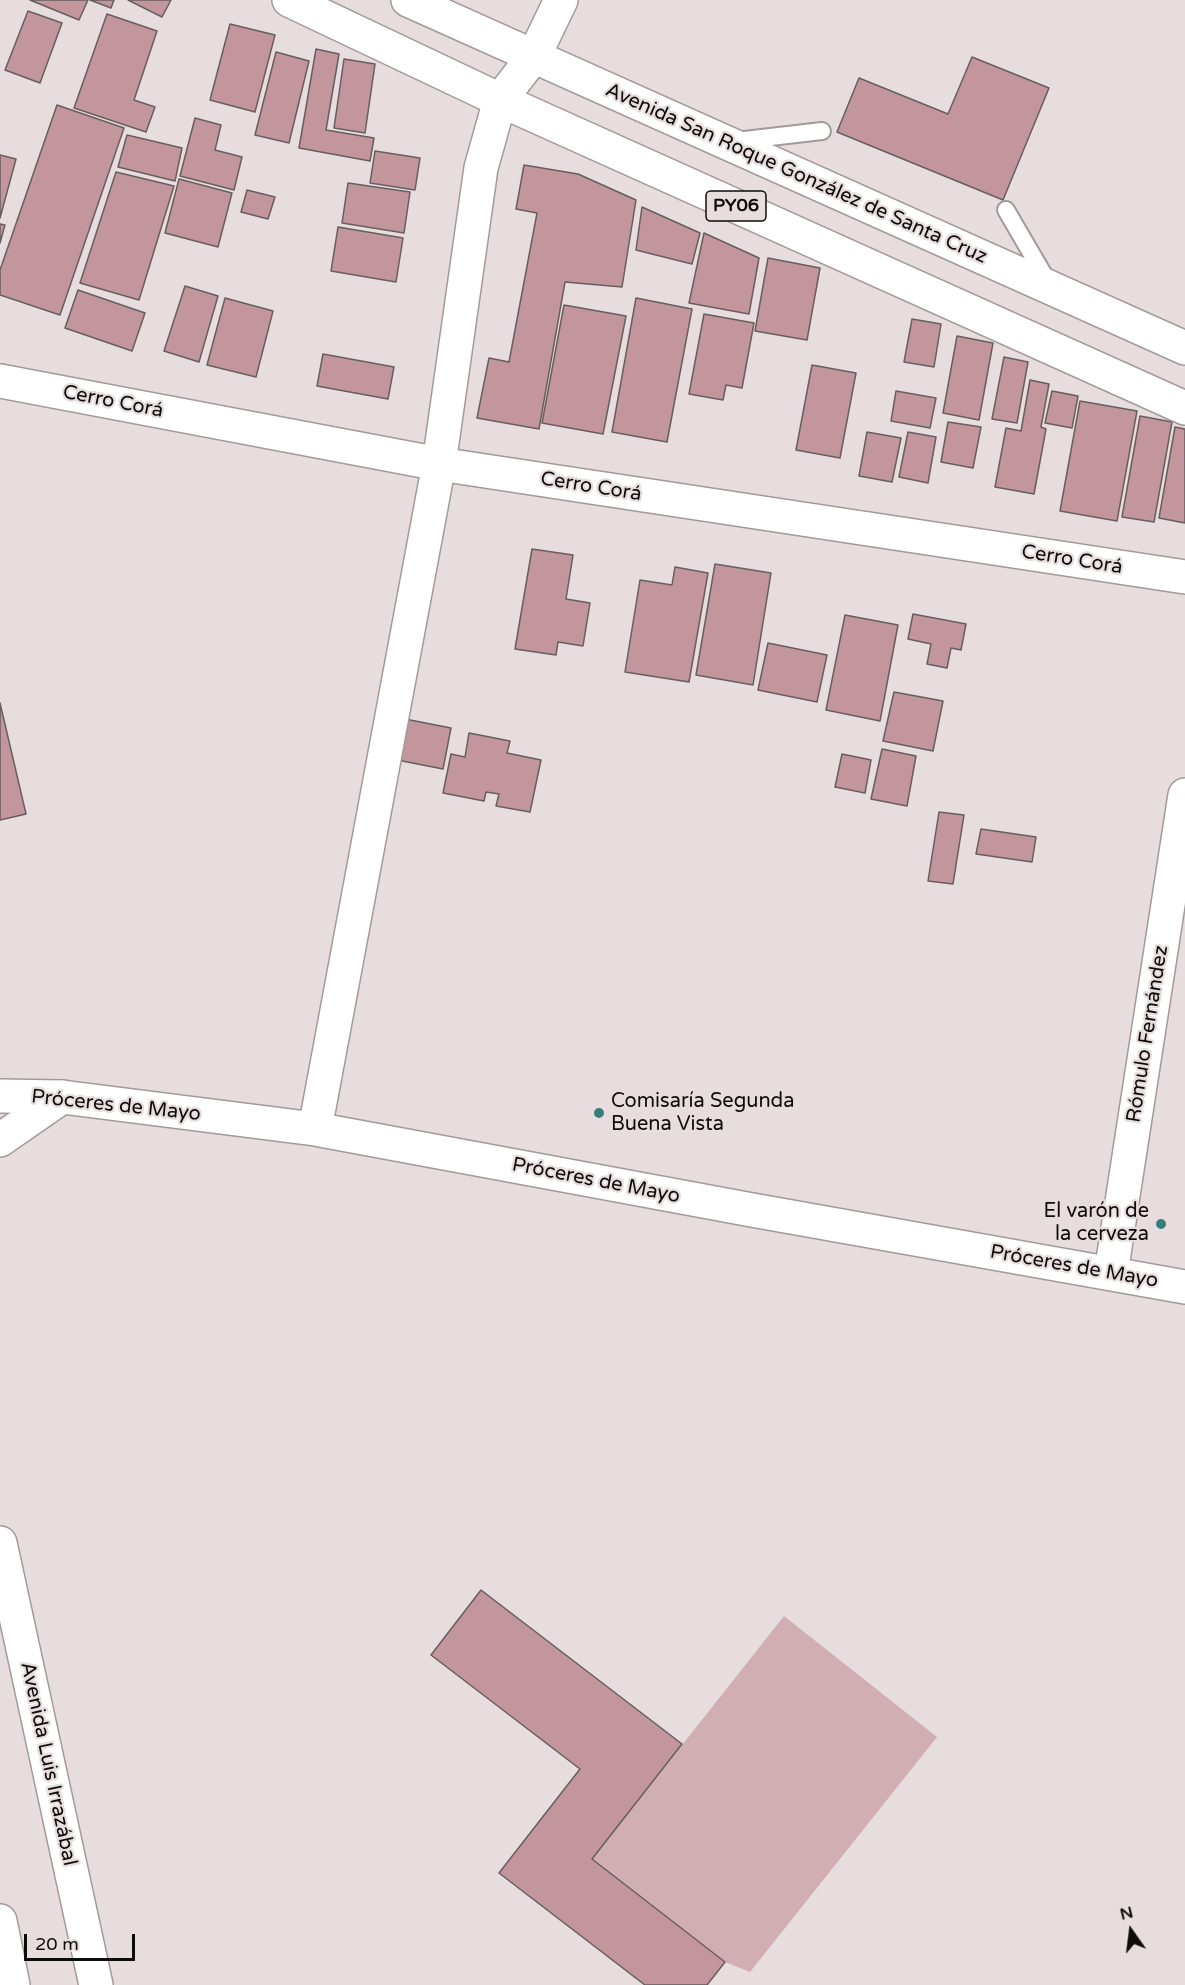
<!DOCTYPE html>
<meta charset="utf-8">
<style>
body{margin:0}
#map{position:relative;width:1185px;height:1985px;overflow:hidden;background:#e7ddde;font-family:"Varela Round",sans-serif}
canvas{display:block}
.north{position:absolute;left:1101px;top:1901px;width:60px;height:60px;-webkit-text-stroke:4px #e7ddde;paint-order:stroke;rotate:346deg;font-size:16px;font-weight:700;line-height:24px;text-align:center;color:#0e0b0c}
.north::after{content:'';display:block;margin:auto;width:21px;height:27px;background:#0e0b0c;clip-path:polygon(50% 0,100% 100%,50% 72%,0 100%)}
.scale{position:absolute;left:24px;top:1934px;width:111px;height:27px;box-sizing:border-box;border:3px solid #0e0b0c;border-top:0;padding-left:8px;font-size:18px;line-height:21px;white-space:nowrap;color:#0e0b0c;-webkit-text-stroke:4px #e7ddde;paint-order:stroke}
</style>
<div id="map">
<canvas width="1185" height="1985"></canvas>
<div class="north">N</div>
<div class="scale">20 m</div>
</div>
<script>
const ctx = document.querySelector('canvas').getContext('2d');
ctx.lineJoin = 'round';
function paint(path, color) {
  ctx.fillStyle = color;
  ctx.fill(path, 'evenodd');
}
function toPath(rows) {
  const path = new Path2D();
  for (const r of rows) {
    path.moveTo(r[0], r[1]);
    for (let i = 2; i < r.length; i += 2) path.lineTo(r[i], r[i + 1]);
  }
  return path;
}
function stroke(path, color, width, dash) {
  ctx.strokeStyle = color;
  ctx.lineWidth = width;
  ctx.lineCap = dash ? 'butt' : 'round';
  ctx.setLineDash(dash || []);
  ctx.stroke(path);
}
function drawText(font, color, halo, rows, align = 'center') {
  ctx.font = font + ' "Varela Round",sans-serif';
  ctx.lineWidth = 4.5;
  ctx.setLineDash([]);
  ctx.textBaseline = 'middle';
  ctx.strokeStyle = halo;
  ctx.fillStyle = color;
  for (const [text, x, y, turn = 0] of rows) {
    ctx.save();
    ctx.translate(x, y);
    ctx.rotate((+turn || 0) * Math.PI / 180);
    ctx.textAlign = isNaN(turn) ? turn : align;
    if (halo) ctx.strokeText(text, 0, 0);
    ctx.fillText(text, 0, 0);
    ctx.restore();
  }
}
const green = toPath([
 [784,1616,937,1737,750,1972,725,1962,592,1859]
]);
const building = toPath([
 [30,0,88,0,79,20,30,0],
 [90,0,114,0,111,8,90,0],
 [128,0,171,0,162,17,128,0],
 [28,11,62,23,40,83,5,70,28,11],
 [107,14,157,31,134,100,155,107,146,132,74,108,107,14],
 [230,24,275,35,255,112,210,100,230,24],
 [316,49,339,54,326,130,374,138,370,161,299,148,316,49],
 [276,52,309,61,289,143,255,135,276,52],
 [972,57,1049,88,1003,200,837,132,859,78,948,114,972,57],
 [344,59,375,64,365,133,334,128,344,59],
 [57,105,124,128,60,315,0,295,0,270,57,105],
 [195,118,221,125,215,150,242,157,234,190,180,176,195,118],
 [127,135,182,148,175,181,118,167,127,135],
 [375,151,420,158,415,190,370,183,375,151],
 [0,155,16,159,0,218,0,155],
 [524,165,578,174,636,200,622,287,565,282,539,429,477,418,489,358,509,362,537,213,516,209,524,165],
 [116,172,174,186,139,300,80,283,116,172],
 [179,179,232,193,218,247,165,233,179,179],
 [348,183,410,192,404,233,342,223,348,183],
 [247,190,275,197,268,219,241,212,247,190],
 [642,207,700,233,692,264,636,250,642,207],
 [0,224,5,225,0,243,0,224],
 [338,227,403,238,396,282,331,271,338,227],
 [704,233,759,258,749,314,689,303,704,233],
 [768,258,820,268,807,340,755,331,768,258],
 [185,286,218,296,199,362,164,351,185,286],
 [78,290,145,313,132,351,65,328,78,290],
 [225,298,273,311,256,377,207,365,225,298],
 [636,298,692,309,667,442,612,432,636,298],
 [564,305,626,316,603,434,542,423,564,305],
 [704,314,754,323,742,388,726,385,723,400,689,394,704,314],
 [912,319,941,324,934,367,904,362,912,319],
 [957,336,993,343,979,420,943,413,957,336],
 [323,354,394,367,388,399,317,386,323,354],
 [1004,357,1028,362,1017,423,992,419,1004,357],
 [812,365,856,373,840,458,796,450,812,365],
 [1030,380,1049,384,1041,427,1046,429,1034,494,995,487,1006,428,1021,431,1030,380],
 [896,391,936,398,930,428,891,421,896,391],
 [1052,391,1078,396,1072,428,1045,423,1052,391],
 [1080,401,1137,411,1117,521,1060,511,1080,401],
 [1140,416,1172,422,1154,522,1122,517,1140,416],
 [948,422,981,427,973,468,941,462,948,422],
 [1175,427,1185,429,1185,523,1159,518,1175,427],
 [867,432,901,438,892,482,859,476,867,432],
 [908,432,936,437,928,483,899,477,908,432],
 [532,549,573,555,566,599,590,603,583,646,558,642,556,655,515,649,532,549],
 [715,564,771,573,753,685,696,675,715,564],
 [675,567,708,573,689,682,625,672,640,580,672,585,675,567],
 [913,614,966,624,961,650,951,648,947,668,927,664,931,644,908,639,913,614],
 [845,615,898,625,880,721,826,710,845,615],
 [768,643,827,655,817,702,758,690,768,643],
 [894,692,943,701,933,751,883,741,894,692],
 [0,703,26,814,0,820,0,703],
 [400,718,451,728,443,769,392,759,400,718],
 [469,733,510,741,507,753,541,760,530,812,496,806,499,794,486,792,484,801,443,793,451,754,465,757,469,733],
 [882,749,916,756,907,806,871,799,882,749],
 [842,754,871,760,865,793,835,787,842,754],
 [939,812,964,815,953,884,928,881,939,812],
 [981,829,1036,837,1032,862,976,854,981,829],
 [481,1590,682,1744,592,1859,725,1962,707,1985,645,1985,499,1873,580,1769,431,1655,481,1590]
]);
const service = toPath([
 [736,141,822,131],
 [1006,210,1048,282]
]);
const minor = toPath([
 [0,381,439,464,1185,577],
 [0,1096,62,1097,315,1129,752,1210,1185,1287],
 [315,1129,439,464,481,168,500,100,534,56,561,0],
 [1111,1273,1185,795]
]);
const secondary = toPath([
 [0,1140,62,1097],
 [0,1543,96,1985],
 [0,1921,13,1985]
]);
const trunk = toPath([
 [289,0,500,100,1185,408],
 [408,0,1185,348]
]);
const markers = [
 [599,1113,6,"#367e77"],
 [1161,1224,6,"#367e77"]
];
const shields = [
 [736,206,60]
];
const shieldNames = [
 ["PY06",736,206]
];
const streetNames = [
 ["Avenida San Roque González de Santa Cruz",796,174,24],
 ["Cerro Corá",113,402,11],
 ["Cerro Corá",591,487,9],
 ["Cerro Corá",1072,560,9],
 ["Rómulo Fernández",1148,1034,-81],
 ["Próceres de Mayo",116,1106,6],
 ["Próceres de Mayo",596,1181,11],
 ["Próceres de Mayo",1074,1267,10],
 ["Avenida Luis Irrazábal",48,1764,78]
];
const poiNames = [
 ["Comisaría Segunda",611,1102],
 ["Buena Vista",611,1125],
 ["El varón de",1149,1212,"right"],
 ["la cerveza",1149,1235,"right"]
];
paint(green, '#d1aeb4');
paint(building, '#c3959d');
stroke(building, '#675e60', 1.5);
stroke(service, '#a3999b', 20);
stroke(minor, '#a3999b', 36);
stroke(secondary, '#a3999b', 36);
stroke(trunk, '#a3999b', 36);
stroke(service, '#fff', 16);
stroke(minor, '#fff', 33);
stroke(secondary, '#fff', 33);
stroke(trunk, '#fff', 33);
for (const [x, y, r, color] of markers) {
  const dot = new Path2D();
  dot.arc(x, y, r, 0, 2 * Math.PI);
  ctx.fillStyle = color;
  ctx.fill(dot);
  stroke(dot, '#e7ddde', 2);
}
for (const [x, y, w] of shields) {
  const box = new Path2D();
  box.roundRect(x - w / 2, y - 15, w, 30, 4.5);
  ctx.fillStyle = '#e7ddde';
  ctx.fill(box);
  stroke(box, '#0e0b0c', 1.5);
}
drawText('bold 18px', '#0e0b0c', null, shieldNames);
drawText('20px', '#0e0b0c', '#e7ddde', streetNames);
drawText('20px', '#0e0b0c', '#e7ddde', poiNames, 'left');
</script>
